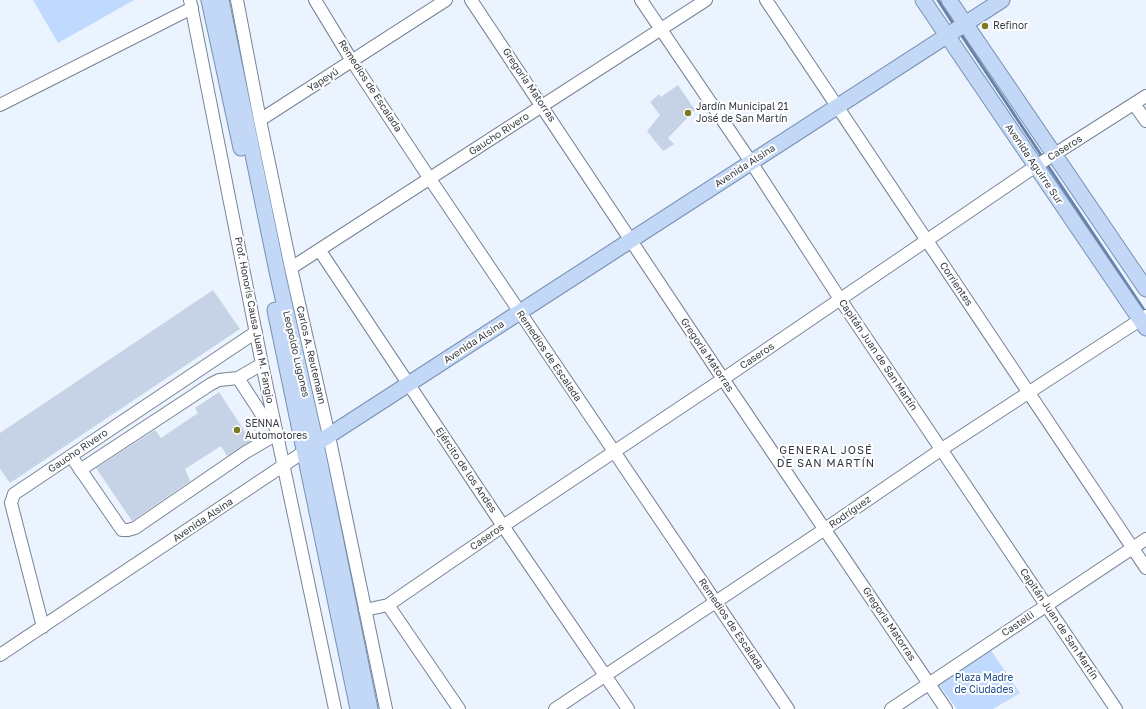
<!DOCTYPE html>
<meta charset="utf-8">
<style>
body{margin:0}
canvas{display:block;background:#ebf3fe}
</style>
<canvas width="1146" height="709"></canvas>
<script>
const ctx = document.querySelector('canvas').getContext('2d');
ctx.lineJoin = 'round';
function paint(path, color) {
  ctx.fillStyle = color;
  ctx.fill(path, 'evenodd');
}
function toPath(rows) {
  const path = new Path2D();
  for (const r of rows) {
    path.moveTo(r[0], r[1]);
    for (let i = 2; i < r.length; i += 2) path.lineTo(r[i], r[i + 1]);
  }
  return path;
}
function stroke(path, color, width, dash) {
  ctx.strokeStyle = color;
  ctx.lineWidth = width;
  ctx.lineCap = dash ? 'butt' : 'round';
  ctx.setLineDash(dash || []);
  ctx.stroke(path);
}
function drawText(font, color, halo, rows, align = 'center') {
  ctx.font = font + ' "Golos Text",sans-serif';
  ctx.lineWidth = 4;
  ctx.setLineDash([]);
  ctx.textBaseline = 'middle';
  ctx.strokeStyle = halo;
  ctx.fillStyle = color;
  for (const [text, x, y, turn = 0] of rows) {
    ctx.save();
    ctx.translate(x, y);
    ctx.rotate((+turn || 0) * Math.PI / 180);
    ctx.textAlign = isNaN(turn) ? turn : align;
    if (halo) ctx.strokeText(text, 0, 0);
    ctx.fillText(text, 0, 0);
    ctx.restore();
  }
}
const green = toPath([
 [33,0,134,0,58,43],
 [990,649,1020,693,993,709,957,709,938,684]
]);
const stream = toPath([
 [938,0,954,25],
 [960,33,1043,158],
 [1046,163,1146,313]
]);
const building = toPath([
 [678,85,695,110,668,138,674,144,663,151,647,131,660,115,650,102,659,94,661,97],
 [213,290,240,329,10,483,0,469,0,433],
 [219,392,251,441,227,456,221,446,185,469,190,481,132,521,96,468,155,430,161,438,198,413,195,408]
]);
const minor = toPath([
 [190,0,262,364,335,709],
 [237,0,260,120,291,268,329,436,386,709],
 [315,0,352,61,430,179,788,709],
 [471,0,723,379,946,709],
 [641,0,751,162,840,299,1116,709],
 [766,0,1146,568],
 [1134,104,1146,121],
 [0,105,192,8],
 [260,120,446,0],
 [320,251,503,526,628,709],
 [291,268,706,0],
 [238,378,264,418,274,420],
 [71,456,122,530,128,530,135,528,246,452,277,434],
 [80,470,211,384,219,380,238,378,262,364],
 [388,605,459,709],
 [365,610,388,605,503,526,723,379,1036,166,1146,96],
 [43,627,11,503,14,494,256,332],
 [0,655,305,451],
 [555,709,825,529,942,449,1146,316],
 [891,709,1146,539]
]);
const major = toPath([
 [209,0,241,148],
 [221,0,278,276,316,444,370,709],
 [923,0,1146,328],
 [949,0,1146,289],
 [275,310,358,709],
 [305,451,1002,0]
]);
const markers = [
 [985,26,4,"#7c791f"],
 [688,113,4,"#7c791f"],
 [237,430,4,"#7c791f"]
];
const poiNames = [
 ["Refinor",993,26],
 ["Jardín Municipal 21",696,107],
 ["José de San Martín",696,119],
 ["SENNA",245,424],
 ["Automotores",245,436]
];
const streetNames = [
 ["Yapeyú",323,80,-33],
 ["Gregoria Matorras",529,85,56],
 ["Remedios de Escalada",370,86,57],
 ["Gaucho Rivero",499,134,-33],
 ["Caseros",1065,148,-32],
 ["Avenida Aguirre Sur",1034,164,56],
 ["Avenida Alsina",745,166,-33],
 ["Corrientes",956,284,56],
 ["Prof. Honoris Causa Juan M. Fangio",254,320,79],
 ["Avenida Alsina",474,342,-33],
 ["Leopoldo Lugones",296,354,77],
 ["Carlos A. Reutemann",311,355,77],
 ["Gregoria Matorras",707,355,56],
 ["Capitán Juan de San Martín",878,355,56],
 ["Remedios de Escalada",549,356,56],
 ["Caseros",757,356,-34],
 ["Gaucho Rivero",78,451,-34],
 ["Ejército de los Andes",466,470,56],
 ["Rodríguez",850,512,-35],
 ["Avenida Alsina",203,520,-34],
 ["Caseros",487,537,-35],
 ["Remedios de Escalada",731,624,56],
 ["Gregoria Matorras",889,624,56],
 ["Castelli",1018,624,-34],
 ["Capitán Juan de San Martín",1059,624,56]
];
const parkNames = [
 ["Plaza Madre",984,678],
 ["de Ciudades",984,690]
];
const neighbourhoodNames = [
 ["GENERAL JOSÉ",826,451],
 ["DE SAN MARTÍN",826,464]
];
paint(green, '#c0d9fe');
stroke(stream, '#6682aa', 3);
paint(building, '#c6d3e6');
stroke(minor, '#778395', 14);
stroke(major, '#7790b3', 17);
stroke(minor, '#fff', 12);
stroke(major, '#c3d8f6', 15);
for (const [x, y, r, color] of markers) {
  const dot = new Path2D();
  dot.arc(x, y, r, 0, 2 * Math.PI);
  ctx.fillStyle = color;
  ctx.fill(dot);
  stroke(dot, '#fff', 1.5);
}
drawText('10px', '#353b42', '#fff', poiNames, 'left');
drawText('10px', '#353b42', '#fff', streetNames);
drawText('10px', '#1b4b8c', '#fff', parkNames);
ctx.letterSpacing = '1px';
drawText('11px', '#353b42', '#fff', neighbourhoodNames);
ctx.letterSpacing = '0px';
</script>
